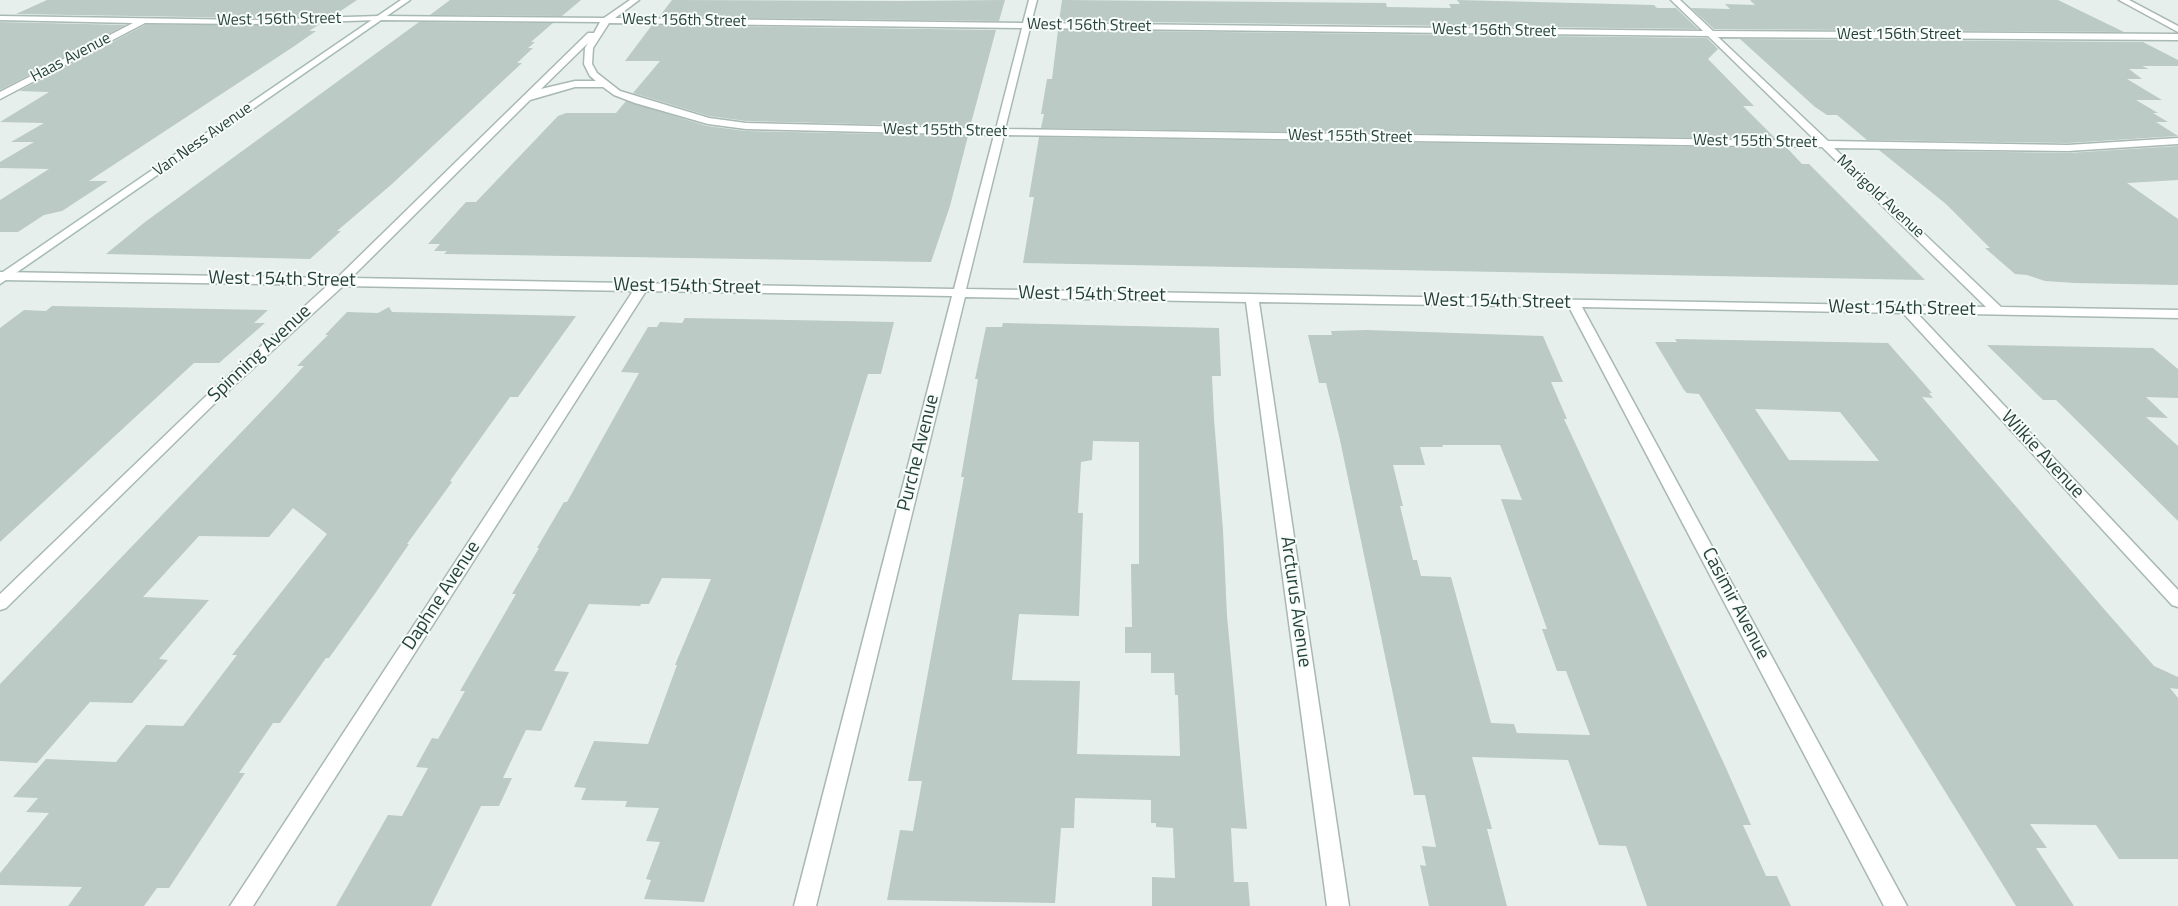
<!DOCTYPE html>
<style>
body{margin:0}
canvas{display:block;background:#e6efeb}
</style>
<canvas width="2178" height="906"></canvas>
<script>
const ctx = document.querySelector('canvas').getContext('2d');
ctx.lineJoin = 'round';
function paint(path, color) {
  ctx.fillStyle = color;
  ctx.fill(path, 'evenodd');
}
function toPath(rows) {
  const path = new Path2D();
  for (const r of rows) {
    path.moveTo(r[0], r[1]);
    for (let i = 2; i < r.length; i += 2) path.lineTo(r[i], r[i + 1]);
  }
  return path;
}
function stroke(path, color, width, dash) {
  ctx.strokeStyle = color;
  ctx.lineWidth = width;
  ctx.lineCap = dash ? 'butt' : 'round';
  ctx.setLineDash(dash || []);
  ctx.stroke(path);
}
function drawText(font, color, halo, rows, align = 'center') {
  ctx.font = font + ' "Titillium Web",sans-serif';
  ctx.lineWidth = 4;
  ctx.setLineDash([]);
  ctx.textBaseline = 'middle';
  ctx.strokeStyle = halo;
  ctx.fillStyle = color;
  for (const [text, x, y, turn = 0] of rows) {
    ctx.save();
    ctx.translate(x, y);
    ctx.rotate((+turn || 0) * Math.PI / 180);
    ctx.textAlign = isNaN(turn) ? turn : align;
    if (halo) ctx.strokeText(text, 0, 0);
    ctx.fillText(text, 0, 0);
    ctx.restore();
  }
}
const building = toPath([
 [47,0,357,0,333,16,252,18,16,14],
 [450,0,581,0,562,16,430,15],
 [672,0,901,1,1005,0,999,21,659,17],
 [1062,0,1386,3,1387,7,1451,8,1449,4,1460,4,1457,0,1654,5,1657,8,1676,8,1698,29,1059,21],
 [1750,0,2058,0,2124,32,1714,29,1691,8,1730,9,1725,4,1755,5],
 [0,22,126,25,0,90],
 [419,22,553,23,531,42,535,42,528,48,533,48,517,63,522,63,392,184,337,231,341,231,310,259,106,254,145,222],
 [320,24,309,31,316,31,293,47,89,181,108,181,62,211,44,215,18,232,0,232,0,200,49,169,0,168,0,162,34,142,11,142,44,123,0,122,49,92,19,91,145,25],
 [652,25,996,30,970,127,746,121,709,116,633,93,660,61,625,61],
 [1058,30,1707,38,1718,49,1708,59,1754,106,1743,106,1776,139,1041,128,1044,114,1041,114,1047,79,1052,79],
 [1740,39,2143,42,2178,60,2178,66,2142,66,2149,69,2129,69,2142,79,2127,79,2162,100,2136,100,2158,113,2153,113,2168,122,2156,122,2178,136,2068,143,1867,140,1837,115,1827,115,1815,107],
 [626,101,707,126,746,131,968,136,950,206,931,262,444,254,447,251,434,251,440,244,428,244,466,202,476,202,558,116,566,113,616,113],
 [1039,137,1787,148,1802,164,1809,164,1925,280,1023,263,1034,197,1029,197],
 [2178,146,2178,180,2127,183,2178,219,2178,285,2075,283,2045,281,2027,275,2015,274,1985,248,1990,248,1946,204,1879,150,2068,153],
 [52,306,268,310,254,323,265,323,219,363,194,363,0,542,0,328,24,310,46,311],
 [389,307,392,312,576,316,518,397,510,397,450,481,452,482,407,544,409,544,374,595,329,658,326,658,280,723,273,723,239,773,245,773,169,888,157,888,144,906,68,906,82,887,0,885,0,873,49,813,26,812,38,798,13,797,46,759,116,762,146,725,183,726,237,655,232,655,327,534,293,508,269,537,199,536,143,597,209,600,159,659,168,660,132,703,90,702,37,763,0,761,0,684,277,395,304,366,297,366,328,335,325,335,347,312,378,313],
 [685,318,894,322,881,374,868,374,856,413,704,902,644,899,651,880,646,879,660,842,646,841,659,808,625,807,627,801,581,800,586,788,574,787,594,741,648,744,677,665,675,665,711,579,662,578,649,604,641,604,640,606,589,604,554,671,569,672,541,731,526,730,503,778,512,778,499,806,481,806,431,906,336,906,388,815,402,816,428,768,416,767,432,738,438,739,465,691,460,691,516,594,512,594,539,548,537,548,564,502,567,502,639,373,621,372,648,327,657,327,660,322,682,323],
 [1003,323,1219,328,1221,376,1212,376,1214,419,1223,530,1227,616,1247,829,1231,828,1234,882,1248,882,1250,906,1152,906,1152,877,1175,878,1173,828,1156,827,1156,823,1151,823,1151,800,1075,798,1074,828,1061,828,1055,903,887,900,900,830,913,831,922,781,908,781,964,477,961,477,978,379,975,379,986,327,1002,327],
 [1093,441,1139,442,1139,564,1131,564,1132,627,1125,627,1125,653,1151,653,1151,673,1174,673,1175,695,1178,695,1180,756,1077,754,1080,681,1012,680,1019,614,1079,616,1083,513,1078,513,1081,462,1092,460],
 [1367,330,1543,336,1563,382,1551,382,1567,419,1564,419,1726,768,1751,825,1743,825,1766,876,1777,876,1791,906,1647,906,1626,846,1599,845,1568,760,1472,757,1492,829,1487,829,1507,906,1429,906,1420,865,1426,866,1422,846,1436,847,1425,795,1414,795,1340,440,1326,383,1319,383,1308,335,1332,335,1331,331],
 [1442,445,1500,445,1522,500,1501,499,1547,629,1542,629,1557,671,1566,671,1590,735,1517,733,1514,724,1491,723,1451,577,1421,576,1417,560,1413,560,1400,506,1403,506,1393,465,1425,465,1420,447,1443,447],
 [1675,339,1888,343,1932,393,1929,393,1933,398,1922,397,2104,609,2154,666,2178,677,2178,689,2170,688,2178,698,2178,859,2119,859,2096,825,2030,824,2047,848,2036,848,2074,906,2016,906,1699,394,1687,393,1684,390,1655,342,1677,342],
 [1755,409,1840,412,1879,461,1789,460],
 [1987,345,2153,348,2178,369,2178,398,2146,397,2168,418,2146,417,2178,446,2178,521,2056,400,2043,400]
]);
const minor = toPath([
 [630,0,639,0,615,18,1023,23,1029,0,1037,0,1031,23,1703,31,1671,0,1680,0,1713,31,2178,34,2178,40,1718,37,1828,141,2068,145,2178,138,2178,144,2068,151,1834,148,2001,307,2178,310,2178,318,1917,313,2178,590,2178,607,2172,605,1903,313,1582,307,1907,906,1884,906,1569,307,1259,302,1349,906,1327,906,1246,302,965,297,816,906,794,906,952,296,646,291,253,906,230,906,633,291,343,286,214,404,6,608,0,610,0,594,204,398,328,285,0,280,0,272,337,278,588,33,594,33,600,22,379,20,252,24,145,23,0,99,0,92,133,23,0,20,0,16,252,20,379,16,604,18,630,0],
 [609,23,1022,28,996,129,746,123,709,118,620,91,597,73,592,64,593,48,609,23],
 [1030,28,1708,36,1816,141,1005,129,1030,28],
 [588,43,585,48,584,64,590,76,596,81,575,81,541,89,588,43],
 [575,87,603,87,614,95,635,103,708,124,746,129,994,135,954,289,351,278,530,100,575,87],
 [1004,135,1822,147,1986,307,966,289,1004,135],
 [2119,0,2129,0,2178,26,2178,32,2119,0]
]);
const secondary = toPath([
 [401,0,410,0,0,284,0,274,401,0]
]);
const farStreetnames = [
 ["West 156th Street",279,20,-1],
 ["West 156th Street",684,21,1],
 ["West 156th Street",1089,26,1],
 ["West 156th Street",1494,31,1],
 ["West 156th Street",1899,35],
 ["Haas Avenue",71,58,-28],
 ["West 155th Street",945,131,1],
 ["West 155th Street",1350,137,1],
 ["Van Ness Avenue",203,140,-35],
 ["West 155th Street",1755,142,1],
 ["Marigold Avenue",1880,197,43]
];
const streetNames = [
 ["West 154th Street",282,280,1],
 ["West 154th Street",687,287,1],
 ["West 154th Street",1092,295,1],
 ["West 154th Street",1497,302,1],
 ["West 154th Street",1902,309,1],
 ["Spinning Avenue",260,354,-43],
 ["Purche Avenue",919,453,-76],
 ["Wilkie Avenue",2042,455,47],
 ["Daphne Avenue",442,596,-57],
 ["Arcturus Avenue",1295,602,82],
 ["Casimir Avenue",1735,604,62]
];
paint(building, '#bbcac4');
stroke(minor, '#a8b8b2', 3);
stroke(secondary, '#a4bbb3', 3);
paint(minor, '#fff');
paint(secondary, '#fff');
drawText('16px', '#24423a', '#f7fbf9', farStreetnames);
drawText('19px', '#24423a', '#f7fbf9', streetNames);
</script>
